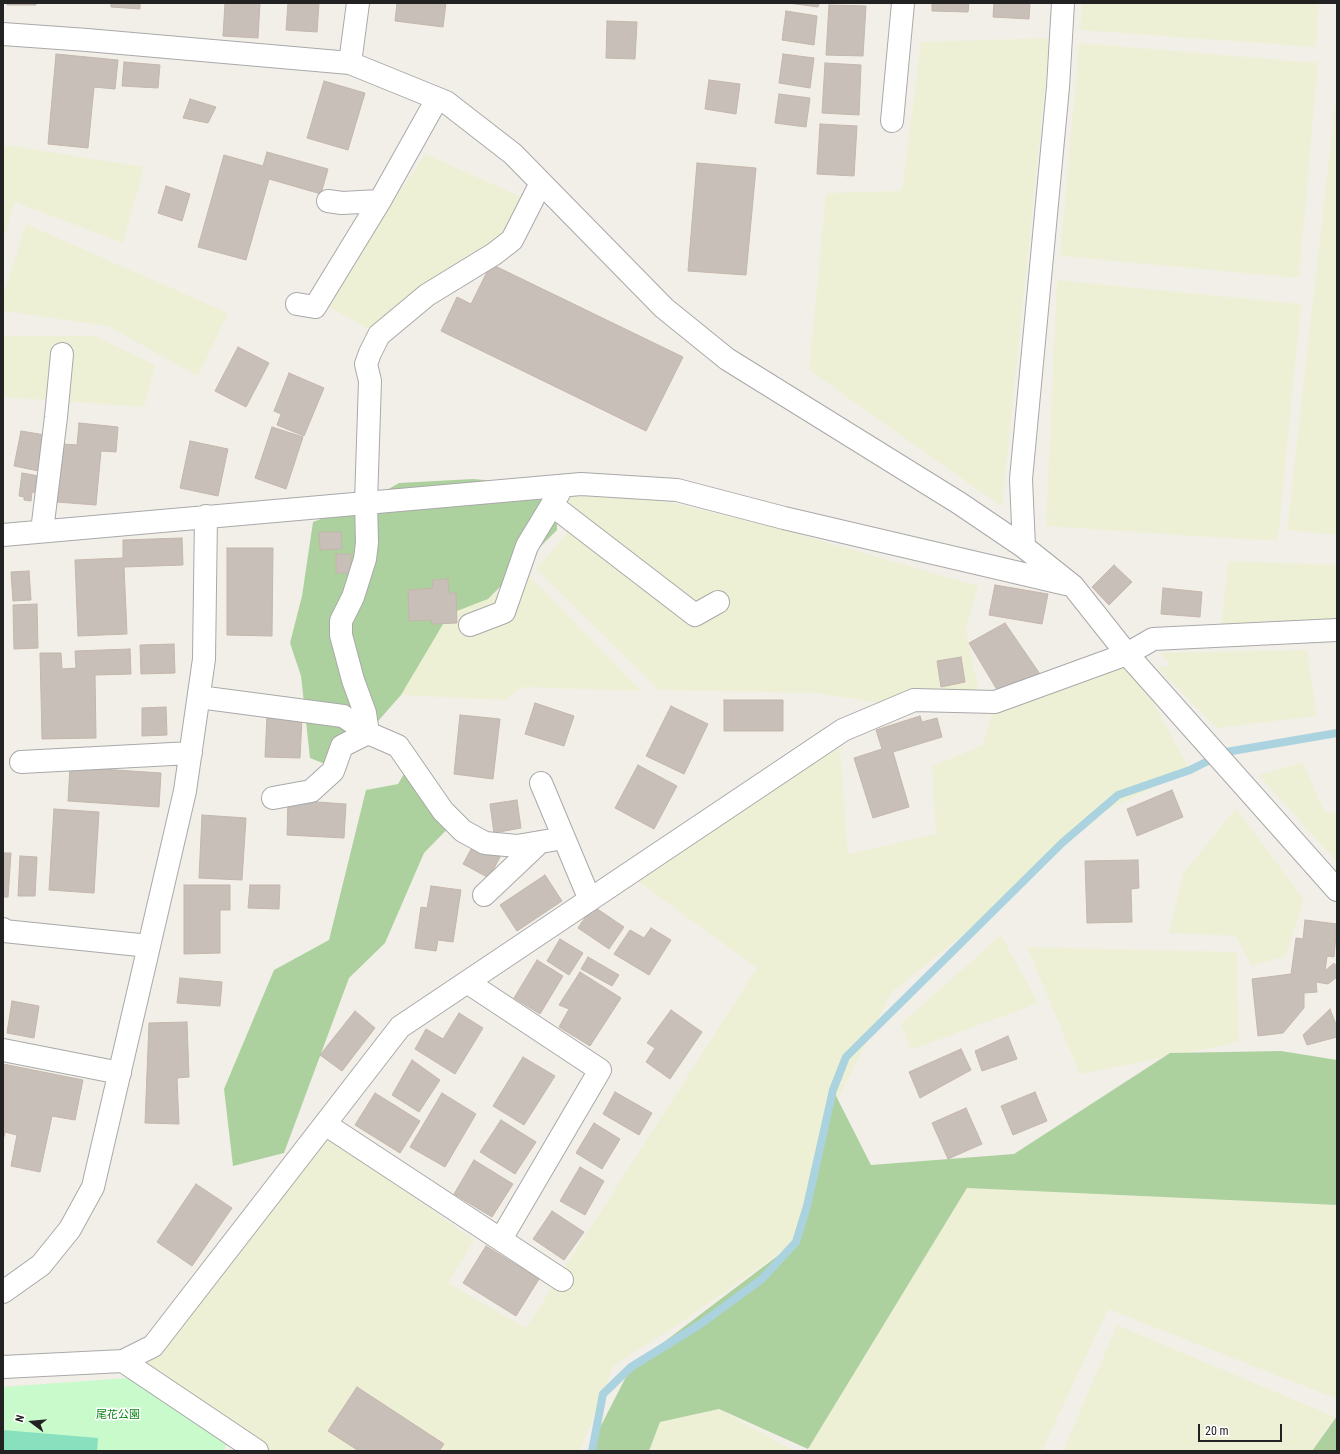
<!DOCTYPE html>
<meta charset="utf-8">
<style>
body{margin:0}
#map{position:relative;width:1340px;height:1454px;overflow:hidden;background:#f2efe9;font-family:"Roboto Condensed",sans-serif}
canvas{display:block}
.frame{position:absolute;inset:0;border:4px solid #222;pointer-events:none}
.north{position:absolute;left:12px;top:1402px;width:40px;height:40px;-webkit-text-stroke:3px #fff;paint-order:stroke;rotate:286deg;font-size:11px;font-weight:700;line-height:16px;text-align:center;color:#222}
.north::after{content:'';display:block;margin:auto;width:14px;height:18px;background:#222;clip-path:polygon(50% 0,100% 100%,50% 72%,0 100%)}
.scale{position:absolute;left:1198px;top:1424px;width:84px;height:18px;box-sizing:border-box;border:2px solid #222;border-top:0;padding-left:5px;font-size:12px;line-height:14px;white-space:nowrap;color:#222;-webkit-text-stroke:3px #fff;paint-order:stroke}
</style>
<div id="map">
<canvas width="1340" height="1454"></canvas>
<div class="frame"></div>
<div class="north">N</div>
<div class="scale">20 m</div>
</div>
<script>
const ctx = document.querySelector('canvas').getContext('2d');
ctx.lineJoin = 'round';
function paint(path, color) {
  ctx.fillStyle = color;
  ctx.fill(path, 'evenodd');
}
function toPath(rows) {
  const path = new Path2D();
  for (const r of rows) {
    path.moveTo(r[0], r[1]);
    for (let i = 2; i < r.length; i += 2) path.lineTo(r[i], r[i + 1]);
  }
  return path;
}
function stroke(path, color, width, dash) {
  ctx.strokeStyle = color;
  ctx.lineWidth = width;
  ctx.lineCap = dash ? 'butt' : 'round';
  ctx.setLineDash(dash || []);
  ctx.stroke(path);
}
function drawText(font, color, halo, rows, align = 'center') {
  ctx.font = font + ' "Roboto Condensed","Noto Sans JP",sans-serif';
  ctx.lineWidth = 3;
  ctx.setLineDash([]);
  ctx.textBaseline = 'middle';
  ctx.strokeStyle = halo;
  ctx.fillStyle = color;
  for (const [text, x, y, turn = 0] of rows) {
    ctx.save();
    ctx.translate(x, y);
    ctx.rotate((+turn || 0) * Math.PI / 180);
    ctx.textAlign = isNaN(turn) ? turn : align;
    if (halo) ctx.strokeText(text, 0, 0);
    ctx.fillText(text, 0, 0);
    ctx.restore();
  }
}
const farmland = toPath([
 [1082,3,1319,3,1316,47,1080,30],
 [1050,38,1002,507,809,370,826,193,902,191,921,42],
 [1079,43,1318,63,1299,278,1060,256],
 [1337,88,1337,535,1287,530],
 [12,146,144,167,123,243,15,202,3,240,3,147],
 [425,154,522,197,493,251,384,338,324,304],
 [26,224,228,313,198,376,108,326,3,311,3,296],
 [1057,280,1301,304,1278,540,1255,540,1046,526],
 [3,336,95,336,155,365,144,407,3,397],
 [570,494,650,498,763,524,978,586,966,629,981,702,899,706,817,693,659,690,536,569,566,535],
 [1228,561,1337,565,1337,630,1221,628],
 [526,572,641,691,523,687,504,700,401,695,450,611,488,599],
 [1307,650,1317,716,1217,728,1157,667,1171,666,1161,653],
 [1127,654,1190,770,1084,821,992,911,891,993,826,1123,796,1242,676,1326,614,1365,580,1451,254,1451,141,1372,320,1131,474,1240,448,1283,526,1328,757,968,628,874,840,748,848,854,936,834,932,766,983,745,995,702],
 [1303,762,1324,811,1337,814,1337,862,1259,775],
 [1236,808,1304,900,1286,956,1251,966,1236,936,1169,933,1183,874],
 [1001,935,1038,1003,911,1050,901,1024],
 [1027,947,1237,952,1239,1042,1080,1074],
 [967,1188,1337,1205,1337,1399,1108,1309,1042,1451,811,1451,808,1449],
 [1117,1325,1335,1417,1311,1451,1063,1451],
 [719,1409,794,1451,649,1451,660,1422]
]);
const forest = toPath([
 [473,479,556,486,557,530,488,599,449,614,401,695,365,736,340,770,310,758,301,676,290,643,302,596,313,522,366,502,399,483],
 [414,757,461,815,424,853,385,943,349,978,284,1153,233,1166,224,1089,274,970,329,940,366,790,398,784],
 [1281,1051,1337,1060,1337,1205,967,1188,808,1449,719,1409,660,1422,649,1451,588,1451,631,1367,796,1242,833,1090,871,1165,1014,1154,1170,1053],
 [1337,1416,1337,1451,1312,1451]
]);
const park = toPath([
 [127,1378,229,1434,224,1451,3,1451,3,1387]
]);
const pitch = toPath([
 [3,1430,98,1438,97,1451,3,1451]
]);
const stream = toPath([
 [592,1451,603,1394,631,1367,699,1325,762,1279,796,1242,807,1206,833,1090,846,1057,1062,843,1118,795,1190,770,1226,752,1337,733]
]);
const building = toPath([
 [7,3,36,3,36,5,7,5,7,3],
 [111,3,140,3,140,9,111,7,111,3],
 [225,3,260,3,258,38,223,36,225,3],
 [288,3,319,3,317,32,286,30,288,3],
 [397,3,446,3,443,27,395,21,397,3],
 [788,3,819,3,818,7,788,3],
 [932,3,969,3,968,12,932,11,932,3],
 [994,3,1030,3,1029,19,993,17,994,3],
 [829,5,866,6,863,56,826,55,829,5],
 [786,11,817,16,814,45,782,40,786,11],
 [607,21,637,22,635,59,606,58,607,21],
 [56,54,118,60,115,89,94,87,88,148,48,144,56,54],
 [783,54,814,58,810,88,779,83,783,54],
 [124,62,160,65,158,88,122,86,124,62],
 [825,63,861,65,859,115,822,113,825,63],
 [709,80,740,84,736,114,705,109,709,80],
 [324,81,365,93,348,150,307,138,324,81],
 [779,94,810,98,806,127,775,123,779,94],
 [190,99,216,107,208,123,183,118,190,99],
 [820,124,857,126,854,176,817,174,820,124],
 [267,152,328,169,321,194,269,179,246,260,198,247,224,155,263,166,267,152],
 [697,163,756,168,746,275,688,271,697,163],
 [166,186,190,194,182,221,158,213,166,186],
 [491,264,683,357,646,431,441,331,457,297,471,304,491,264],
 [238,347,269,363,246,407,215,391,238,347],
 [289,373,324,388,304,436,277,425,281,414,274,411,289,373],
 [79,423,118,427,116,452,101,451,96,505,57,502,63,444,77,445,79,423],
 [272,427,303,437,286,489,255,478,272,427],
 [21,431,45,435,39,471,14,466,21,431],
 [190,441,228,449,218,496,180,488,190,441],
 [22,473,39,476,37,493,32,492,31,501,24,500,24,497,19,496,22,473],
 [319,532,341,532,342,549,320,550,319,532],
 [182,538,183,565,124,567,127,634,78,636,75,560,123,558,123,540,182,538],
 [227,548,273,548,272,636,227,635,227,548],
 [336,554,351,554,350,573,336,573,336,554],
 [1114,565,1132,582,1109,605,1092,587,1114,565],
 [29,571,31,600,13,601,11,572,29,571],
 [448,579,449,593,456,593,457,623,432,624,431,620,409,621,408,590,433,588,432,580,448,579],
 [995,585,1048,594,1042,624,989,615,995,585],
 [1163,588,1202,592,1200,617,1161,614,1163,588],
 [37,604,38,648,14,649,13,605,37,604],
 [1005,623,1040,674,999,693,969,643,1005,623],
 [174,644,175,673,141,674,140,645,174,644],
 [130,649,131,674,95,675,96,738,42,739,40,653,61,653,62,669,76,668,75,651,130,649],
 [961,657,965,682,941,687,937,661,961,657],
 [724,700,783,700,783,731,724,731,724,700],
 [535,703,574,716,564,746,525,734,535,703],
 [671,706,708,724,684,774,646,756,671,706],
 [166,707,167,735,142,736,142,708,166,707],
 [460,715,500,719,493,779,454,774,460,715],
 [267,716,302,718,300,758,265,757,267,716],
 [920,716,922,722,937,718,942,737,893,752,909,807,873,818,854,758,882,749,876,730,920,716],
 [638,765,677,786,654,829,615,808,638,765],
 [70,767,161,773,159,807,68,801,70,767],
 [1172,790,1183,817,1137,836,1127,809,1172,790],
 [288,800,346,804,344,838,287,835,288,800],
 [517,800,521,828,494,833,490,804,517,800],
 [54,809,99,812,94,893,49,890,54,809],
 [202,815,246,818,242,880,199,878,202,815],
 [475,842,501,855,489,878,463,864,475,842],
 [3,853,11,853,8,897,3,897,3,853],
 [20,856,37,857,35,896,18,896,20,856],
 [1138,860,1139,888,1131,889,1132,922,1087,923,1085,861,1138,860],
 [545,875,562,901,517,931,500,905,545,875],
 [184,885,230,885,230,910,220,910,220,953,184,954,184,885],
 [250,885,280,885,279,909,248,908,250,885],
 [431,886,461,890,453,942,438,940,436,951,415,948,421,907,427,908,431,886],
 [593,906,624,927,609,949,578,928,593,906],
 [1305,920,1337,924,1334,957,1327,956,1325,971,1334,963,1337,967,1337,977,1328,984,1316,982,1317,992,1304,993,1304,1008,1283,1033,1258,1036,1252,979,1291,974,1296,938,1303,939,1305,920],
 [651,928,671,940,649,975,614,954,630,930,644,938,651,928],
 [560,939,583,953,569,975,547,961,560,939],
 [588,957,619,975,612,986,581,969,588,957],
 [537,960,563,976,540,1014,514,998,537,960],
 [580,972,621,998,590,1046,559,1027,569,1009,559,1005,580,972],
 [180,978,222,982,220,1006,177,1003,180,978],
 [12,1001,39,1006,34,1038,7,1033,12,1001],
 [1330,1009,1337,1027,1337,1037,1307,1045,1303,1035,1330,1009],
 [671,1010,702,1032,670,1079,646,1062,655,1048,647,1043,671,1010],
 [355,1011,375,1028,342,1071,320,1055,355,1011],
 [459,1013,483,1028,455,1074,415,1049,426,1029,443,1039,459,1013],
 [187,1022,189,1077,177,1078,179,1124,145,1123,149,1023,187,1022],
 [1008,1036,1017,1059,982,1071,975,1051,1008,1036],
 [961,1049,971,1070,920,1098,909,1072,961,1049],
 [523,1057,555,1076,524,1125,493,1106,523,1057],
 [412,1060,440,1080,419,1112,392,1095,412,1060],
 [3,1064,83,1080,75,1120,52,1116,40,1172,11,1166,17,1135,5,1132,3,1141,3,1064],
 [615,1092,652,1113,639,1135,603,1114,615,1092],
 [1035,1092,1047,1121,1013,1135,1001,1106,1035,1092],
 [375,1093,420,1121,400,1153,355,1125,375,1093],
 [442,1093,476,1114,445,1167,410,1147,442,1093],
 [966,1108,982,1144,948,1159,932,1123,966,1108],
 [501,1120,536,1142,515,1174,480,1152,501,1120],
 [594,1123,620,1139,602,1169,576,1153,594,1123],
 [474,1160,513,1184,492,1217,454,1194,474,1160],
 [580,1167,604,1181,585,1215,560,1201,580,1167],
 [196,1184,232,1208,192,1266,157,1242,196,1184],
 [552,1211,584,1232,564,1260,533,1239,552,1211],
 [486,1246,539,1279,516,1316,463,1283,486,1246],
 [357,1387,444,1444,439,1451,359,1451,328,1431,357,1387]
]);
const minor = toPath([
 [3,34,87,40,350,63,446,102,513,154,664,308,727,359,959,503,1024,547,1073,586,1127,654,1337,890],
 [350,63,358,3],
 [892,121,903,3],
 [328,201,342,203,379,201],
 [297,304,315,307,381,199,437,99],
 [552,505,695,615,718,602],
 [42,531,56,417,62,354],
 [3,535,581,484,677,490,784,518,1066,584],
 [1024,547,1021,479,1058,87,1063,3],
 [470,625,504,612,527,546,559,493],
 [199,697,343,716,368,733,398,746,443,811,463,831,485,843,517,846,564,838],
 [21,762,191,753],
 [541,783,590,900],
 [273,798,311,791,333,771,342,746,368,733,365,713,353,680,341,635,341,621,353,597,365,559,367,543,366,502,370,381,366,364,370,353,379,335,427,295,494,254,512,240,541,183],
 [484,895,540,842],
 [3,929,4,931,149,946],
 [467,982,600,1070,501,1239],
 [3,1050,120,1073],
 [325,1124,562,1280],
 [3,1292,41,1265,70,1229,93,1187,185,791,204,659,206,516],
 [123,1361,257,1451],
 [3,1367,123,1361,153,1346,400,1027,843,730,914,700,995,702,1127,654,1153,639,1337,630]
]);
const parkNames = [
 ["尾花公園",118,1415]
];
paint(farmland, '#eef0d5');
paint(forest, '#add19e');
paint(park, '#c8facc');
paint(pitch, '#88e0be');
stroke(stream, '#aad3df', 8);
paint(building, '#c7bfb8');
stroke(building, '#c4b6ab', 1);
stroke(minor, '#a9a9a9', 24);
stroke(minor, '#fff', 22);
drawText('11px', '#0c8416', '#fff', parkNames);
</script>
